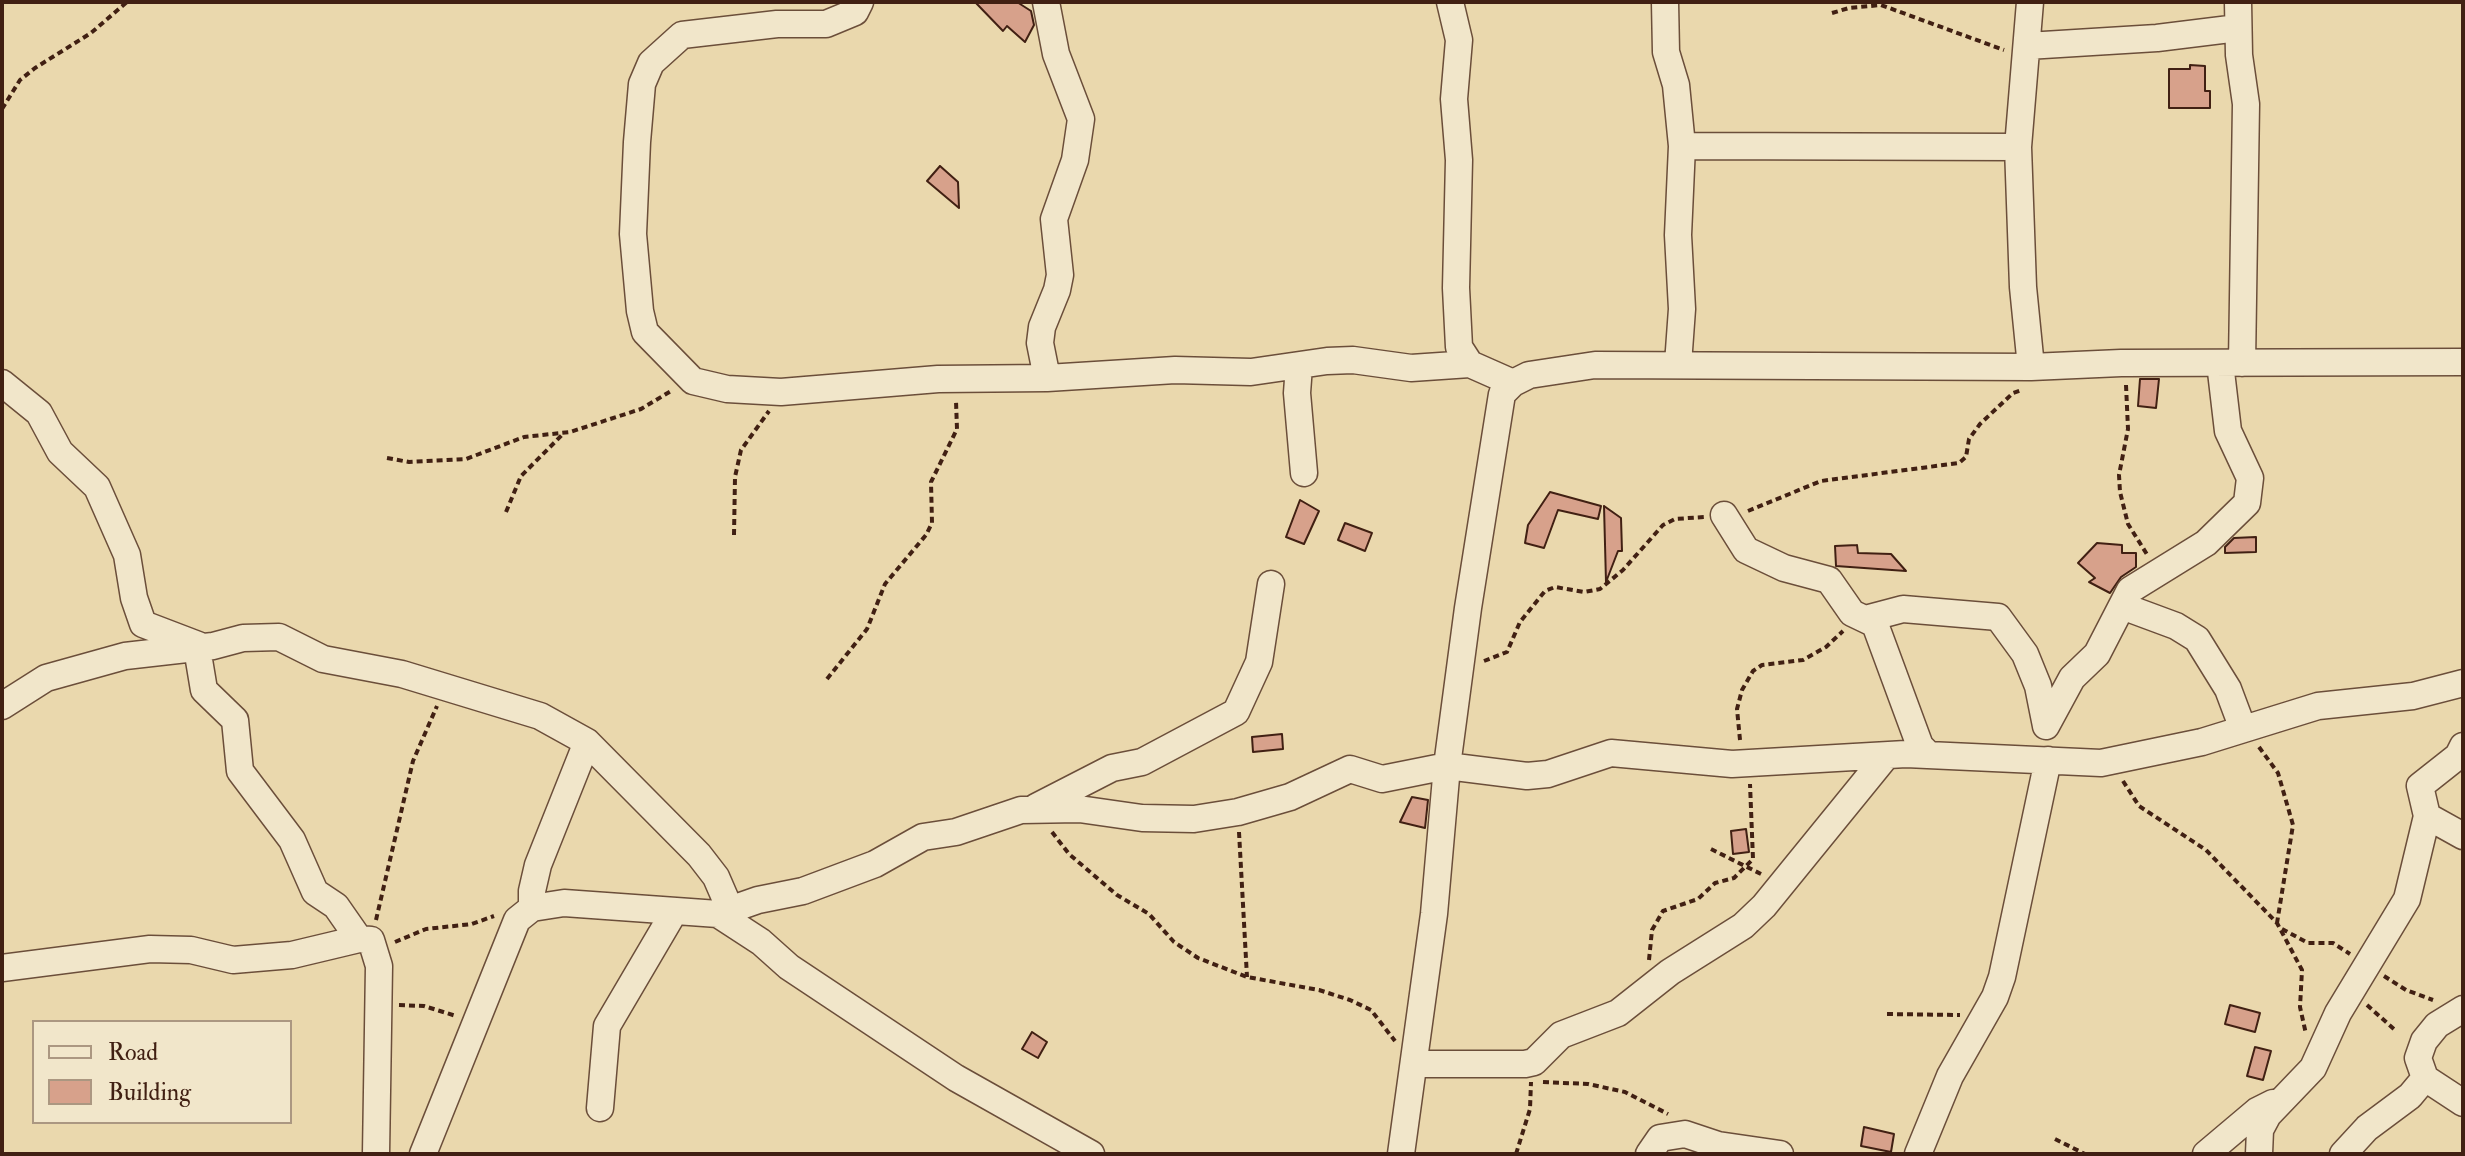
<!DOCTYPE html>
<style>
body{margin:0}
#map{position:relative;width:2465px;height:1156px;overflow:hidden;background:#ead8ad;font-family:"IM FELL Double Pica",serif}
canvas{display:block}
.frame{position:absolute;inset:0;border:4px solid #412013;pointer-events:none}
.legend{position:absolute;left:32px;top:1020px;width:260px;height:104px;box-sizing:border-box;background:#f1e6ca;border:2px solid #ab9781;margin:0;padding:10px 14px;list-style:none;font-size:24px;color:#412013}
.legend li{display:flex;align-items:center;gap:16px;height:40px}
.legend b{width:40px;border:2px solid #ab9781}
</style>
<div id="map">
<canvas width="2465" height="1156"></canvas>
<div class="frame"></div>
<ul class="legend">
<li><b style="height:10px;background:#f1e6ca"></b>Road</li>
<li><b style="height:22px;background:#d7a18b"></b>Building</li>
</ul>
</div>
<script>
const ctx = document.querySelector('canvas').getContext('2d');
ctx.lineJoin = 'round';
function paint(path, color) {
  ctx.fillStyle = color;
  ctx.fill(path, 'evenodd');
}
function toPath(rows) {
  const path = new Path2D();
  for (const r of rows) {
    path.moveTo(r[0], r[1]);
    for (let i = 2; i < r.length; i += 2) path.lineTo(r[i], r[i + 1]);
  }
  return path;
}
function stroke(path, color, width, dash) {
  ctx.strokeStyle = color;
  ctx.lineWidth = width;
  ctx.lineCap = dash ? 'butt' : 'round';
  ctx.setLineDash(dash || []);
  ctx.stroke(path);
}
const building = toPath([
 [975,2,1017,2,1031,11,1034,25,1025,42,1007,26,1003,31,975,2],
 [2190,65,2205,66,2205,91,2210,91,2210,108,2169,108,2169,69,2190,69,2190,65],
 [940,166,958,182,959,208,927,181,940,166],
 [2140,379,2159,379,2156,408,2138,406,2140,379],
 [1550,492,1601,506,1598,519,1558,510,1544,548,1525,543,1528,525,1550,492],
 [1300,500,1319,511,1304,544,1286,537,1300,500],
 [1604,506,1621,518,1622,551,1618,551,1606,582,1604,506],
 [1345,523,1372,533,1365,551,1338,540,1345,523],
 [2256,537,2256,552,2225,553,2225,547,2234,538,2256,537],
 [2097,543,2122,545,2122,553,2136,553,2136,567,2121,577,2110,593,2089,582,2095,578,2078,563,2097,543],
 [1857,545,1858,553,1891,554,1906,571,1836,566,1835,546,1857,545],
 [1282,734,1283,749,1253,752,1252,737,1282,734],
 [1412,797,1428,800,1425,828,1400,822,1412,797],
 [1746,829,1749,852,1733,854,1731,831,1746,829],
 [2230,1005,2260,1013,2255,1032,2225,1024,2230,1005],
 [1032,1032,1047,1042,1038,1058,1022,1049,1032,1032],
 [2255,1047,2271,1051,2263,1080,2247,1076,2255,1047],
 [1864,1127,1894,1134,1891,1152,1861,1146,1864,1127]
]);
const path = toPath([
 [1832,13,1849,8,1881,5,2004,50],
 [2,109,20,80,35,68,91,33,127,2],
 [2126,385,2128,429,2119,475,2120,492,2128,524,2148,556],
 [387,458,409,462,466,459,524,437,570,432,641,409,671,391],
 [1748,511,1821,481,1959,463,1966,457,1969,439,1980,424,2013,393,2022,390],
 [506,512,521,476,562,435],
 [734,535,735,477,741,450,769,411],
 [1484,661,1507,652,1520,622,1545,591,1555,587,1584,592,1600,589,1623,570,1663,525,1675,519,1704,517],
 [827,679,867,629,885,584,926,535,932,523,931,482,957,429,956,401],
 [1740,740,1737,709,1742,690,1753,671,1762,665,1803,660,1826,647,1843,631],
 [2259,747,2278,773,2293,825,2277,923],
 [2123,781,2139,806,2206,850,2277,923,2302,970,2300,1007,2306,1034],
 [1052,832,1069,854,1117,895,1149,914,1174,942,1198,958,1247,977,1319,990,1350,1000,1371,1010,1395,1041],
 [1239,832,1247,977],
 [1711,849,1761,874],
 [376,920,413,761,437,706],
 [2282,929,2308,943,2333,943,2350,954],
 [395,942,426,929,472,924,494,916],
 [1649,960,1652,930,1663,911,1698,899,1715,883,1734,878,1753,859,1750,784],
 [2384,976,2406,990,2433,1000],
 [399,1005,424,1006,456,1016],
 [2367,1005,2395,1030],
 [1887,1014,1960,1015],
 [1543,1082,1588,1084,1625,1092,1668,1114],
 [2055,1139,2085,1154],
 [1516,1154,1530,1109,1531,1082]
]);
const minor = toPath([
 [860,2,855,12,826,24,777,24,682,35,651,63,642,84,637,142,633,234,640,311,645,332,693,381,727,389,781,392,938,379,1047,378,1175,370,1251,372,1327,361,1353,360,1411,368,1470,364],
 [1046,2,1056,54,1081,119,1075,160,1054,219,1060,275,1057,290,1042,327,1040,343,1047,378],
 [1450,2,1459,40,1454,99,1459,160,1456,288,1459,347,1470,364,1513,383],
 [1665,2,1666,52,1676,85,1682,146,1678,235,1682,309,1678,364],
 [2030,2,2018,147,2023,287,2031,367],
 [2238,2,2239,55,2246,104,2242,363],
 [2027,46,2157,38,2238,28],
 [1682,146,2018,147],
 [1299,366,1297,393,1304,473],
 [2,383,39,413,60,452,97,487,127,555,134,598,143,624,198,645],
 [1724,515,1746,550,1784,568,1829,580,1852,613,1875,624,1920,746,1929,755],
 [2122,606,2176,626,2197,639,2228,689,2243,729],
 [1869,618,1903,609,1998,617,2025,654,2038,686,2046,726],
 [197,648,204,690,235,720,240,771,292,840,315,892,336,906,359,939,371,940,379,966,376,1154],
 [2,706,46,678,125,656,213,646,243,638,279,637,323,659,402,674,540,716,587,742,699,855,716,877,729,907],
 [2046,726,2072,678,2097,654,2130,590,2206,543,2247,503,2250,478,2228,431,2220,363],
 [1036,807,1112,768,1142,762,1236,712,1259,662,1271,584],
 [2427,816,2463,836],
 [532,908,532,891,538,865,587,742],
 [718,914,758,900,803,891,875,864,923,837,956,832,1021,810,1079,809,1142,818,1194,819,1238,812,1290,797,1350,769,1382,779,1447,766,1527,776,1548,774,1611,753,1732,764,1906,754,2101,763,2202,742,2318,706,2413,696,2463,683],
 [2,968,150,949,191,950,233,960,292,955,359,939],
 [2463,1009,2437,1025,2424,1041,2418,1058,2425,1078,2463,1103],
 [1414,1064,1525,1064,1534,1062,1561,1035,1618,1013,1670,972,1743,926,1764,906,1886,756],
 [600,1108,607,1026,674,912],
 [423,1154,517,920,532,908,564,903,718,914,761,942,789,967,956,1078,1091,1154],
 [1401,1154,1434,914,1447,766,1468,608,1502,394,1513,383,1529,375,1595,365,2031,367,2121,363,2463,362],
 [1649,1154,1660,1138,1685,1134,1718,1145,1780,1154],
 [1918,1154,1950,1076,1995,997,2002,977,2048,760],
 [2206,1154,2257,1111,2273,1103],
 [2259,1154,2260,1130,2268,1115,2313,1068,2338,1013,2407,899,2427,816,2420,786,2458,756,2463,746],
 [2343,1154,2367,1128,2410,1096,2425,1078]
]);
paint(building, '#d7a18b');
stroke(building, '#412013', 2);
stroke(minor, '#6b4e3a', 29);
stroke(path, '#412013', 4, [6, 4]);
stroke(minor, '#f1e6ca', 26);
</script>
